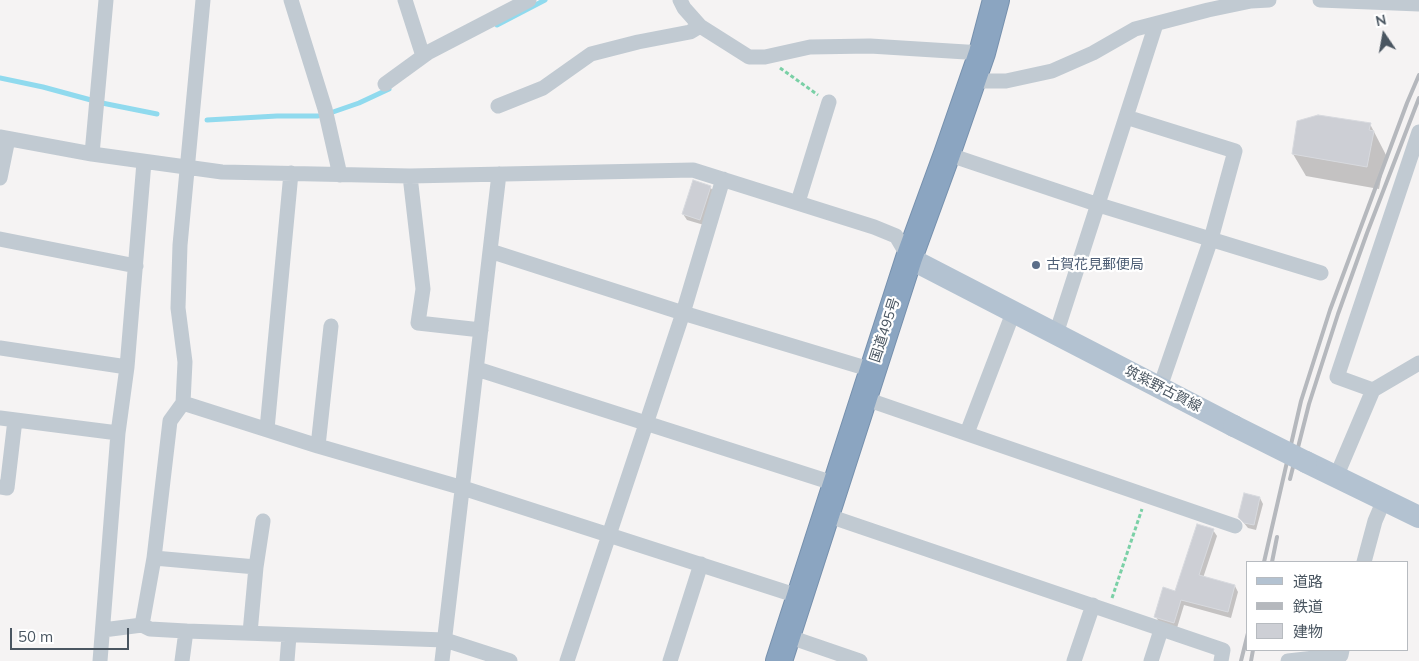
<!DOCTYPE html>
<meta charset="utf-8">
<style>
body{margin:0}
#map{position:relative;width:1419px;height:661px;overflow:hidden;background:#f5f3f3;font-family:Mulish,"Noto Sans JP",sans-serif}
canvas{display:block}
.legend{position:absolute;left:1246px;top:561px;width:162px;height:90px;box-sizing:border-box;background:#fff;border:1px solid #b7bbc0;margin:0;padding:6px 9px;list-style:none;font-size:15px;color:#4a5661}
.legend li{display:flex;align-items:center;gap:10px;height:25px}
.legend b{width:25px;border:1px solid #b7bbc0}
.north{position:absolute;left:1359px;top:10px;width:50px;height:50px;-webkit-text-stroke:4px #fff;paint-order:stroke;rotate:348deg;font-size:14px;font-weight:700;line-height:20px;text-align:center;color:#4a5661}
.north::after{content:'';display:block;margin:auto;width:18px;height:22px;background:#4a5661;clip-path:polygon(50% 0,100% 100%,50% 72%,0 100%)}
.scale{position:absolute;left:10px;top:628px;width:119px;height:22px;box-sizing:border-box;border:2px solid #4a5661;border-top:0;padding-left:6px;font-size:15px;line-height:18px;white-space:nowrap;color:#4a5661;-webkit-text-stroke:4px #fff;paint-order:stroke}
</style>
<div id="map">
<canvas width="1419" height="661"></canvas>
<ul class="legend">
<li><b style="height:6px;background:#b3c2d1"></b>道路</li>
<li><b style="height:6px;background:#b5b8bd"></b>鉄道</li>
<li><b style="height:14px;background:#cdcfd5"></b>建物</li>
</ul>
<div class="north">N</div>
<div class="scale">50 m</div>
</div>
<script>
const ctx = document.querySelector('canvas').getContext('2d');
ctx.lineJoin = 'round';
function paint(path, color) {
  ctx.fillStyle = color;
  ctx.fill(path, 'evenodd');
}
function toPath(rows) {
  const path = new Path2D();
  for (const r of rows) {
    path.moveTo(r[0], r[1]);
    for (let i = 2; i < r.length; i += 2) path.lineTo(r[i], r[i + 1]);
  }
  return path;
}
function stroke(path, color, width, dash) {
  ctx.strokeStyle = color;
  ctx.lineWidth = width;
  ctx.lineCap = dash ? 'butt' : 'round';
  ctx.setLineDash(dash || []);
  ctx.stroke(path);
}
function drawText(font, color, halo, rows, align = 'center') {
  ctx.font = font + ' Mulish,"Noto Sans JP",sans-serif';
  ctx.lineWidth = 4.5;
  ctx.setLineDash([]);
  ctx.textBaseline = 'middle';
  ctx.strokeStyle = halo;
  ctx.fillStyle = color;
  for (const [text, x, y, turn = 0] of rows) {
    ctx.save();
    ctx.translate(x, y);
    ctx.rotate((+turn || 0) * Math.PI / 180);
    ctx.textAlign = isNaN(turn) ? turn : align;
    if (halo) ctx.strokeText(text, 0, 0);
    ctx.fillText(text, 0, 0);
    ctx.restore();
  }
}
const shadow = toPath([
 [1370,124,1386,155,1379,189,1306,176,1293,154],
 [710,187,714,192,704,225,687,220,683,214],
 [1260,498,1263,504,1256,530,1248,528,1239,517],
 [1213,530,1217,536,1203,578,1235,586,1238,592,1231,618,1184,605,1177,628,1159,622,1156,617,1176,593]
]);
const stream = toPath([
 [497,25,545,0],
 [0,78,43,87,102,103,157,114],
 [333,112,359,103,389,89],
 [207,120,277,116,318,116]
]);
const building = toPath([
 [1318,115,1371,123,1369,130,1374,131,1367,167,1292,154,1297,121,1318,115],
 [693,180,711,186,700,220,682,214,693,180],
 [1244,493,1260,497,1254,525,1244,523,1238,517,1244,493],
 [1197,524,1214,529,1199,575,1235,585,1228,612,1181,600,1174,623,1154,617,1163,587,1175,591,1197,524]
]);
const path = toPath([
 [780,68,818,95],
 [1112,598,1142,509]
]);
const street = toPath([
 [291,0,325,109,340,175],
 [405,0,423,56],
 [680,0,684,8,700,26,749,57,765,57,810,47,870,46,982,53],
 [1320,0,1419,4],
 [972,81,1006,81,1052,71,1093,53,1135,29,1208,10,1251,1,1269,0],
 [385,84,429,52,529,0],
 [498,106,543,88,591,54,638,42,690,32,700,26],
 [1126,117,1235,151,1211,239,1160,387],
 [1419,132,1337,377,1373,390,1419,363],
 [0,137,92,154,222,172,410,176,693,170,874,227,896,236,909,258],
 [92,154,106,0],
 [947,154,1099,205,1321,273],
 [410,176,423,289,418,323,481,330],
 [0,178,8,139],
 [798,202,829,102],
 [0,239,136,266],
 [490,251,683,313,872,370],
 [1056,334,1156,24],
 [0,348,127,367],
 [477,369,836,484],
 [863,398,1235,526],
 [183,403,318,446,463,488,801,597],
 [0,418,118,433],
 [267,429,291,173],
 [967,433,1013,313],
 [318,446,331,326],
 [1336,477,1373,390],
 [0,487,7,488,15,420],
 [826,515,1223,650,1221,661],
 [154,558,256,567],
 [1364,562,1375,521,1384,500],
 [142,625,154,558,170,421,183,403,185,362,178,308,180,245,203,0],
 [103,630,142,625,150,629,186,631,445,640,510,661],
 [250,633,256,567,263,521],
 [787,636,860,661],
 [100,661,118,433,127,367,144,162],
 [182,661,186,631],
 [287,661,289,636],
 [442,661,499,174],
 [567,661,683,313,723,179],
 [670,661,701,564],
 [1074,661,1093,605],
 [1151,661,1161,630],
 [1288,661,1341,655,1342,650]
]);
const primary = toPath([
 [909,258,1234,426],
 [1306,462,1419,517]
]);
const highway = toPath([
 [779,661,909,258,947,154,982,53,996,0]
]);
const rail = toPath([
 [1290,479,1309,404,1338,314,1367,233,1419,98],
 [1264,562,1301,401,1330,310,1407,103,1419,75],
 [1272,562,1277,537],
 [1241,661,1248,633],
 [1251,661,1253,650]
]);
const primaryBridge = toPath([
 [1234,426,1306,462]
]);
const markers = [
 [1036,265,5,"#5c6f8a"]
];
const serviceNames = [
 ["古賀花見郵便局",1046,265]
];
const streetNames = [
 ["国道495号",885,330,-72],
 ["筑紫野古賀線",1163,389,27]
];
paint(shadow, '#0003');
stroke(stream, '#90daee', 5);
paint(building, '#cdcfd5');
stroke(building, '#d7d9de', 1);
stroke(highway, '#7690ad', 28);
stroke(path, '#7ad0a6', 3, [4, 2.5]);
stroke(street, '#c1cad2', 15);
stroke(primary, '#b3c2d1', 22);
stroke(highway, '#8ba5c1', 26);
stroke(rail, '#b5b8bd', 4);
stroke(primaryBridge, '#b3c2d1', 22);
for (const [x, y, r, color] of markers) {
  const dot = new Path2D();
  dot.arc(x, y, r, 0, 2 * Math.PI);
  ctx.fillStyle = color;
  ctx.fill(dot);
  stroke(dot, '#fff', 2);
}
drawText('14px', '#4e5e75', '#fff', serviceNames, 'left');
drawText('14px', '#4a5661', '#fff', streetNames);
</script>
